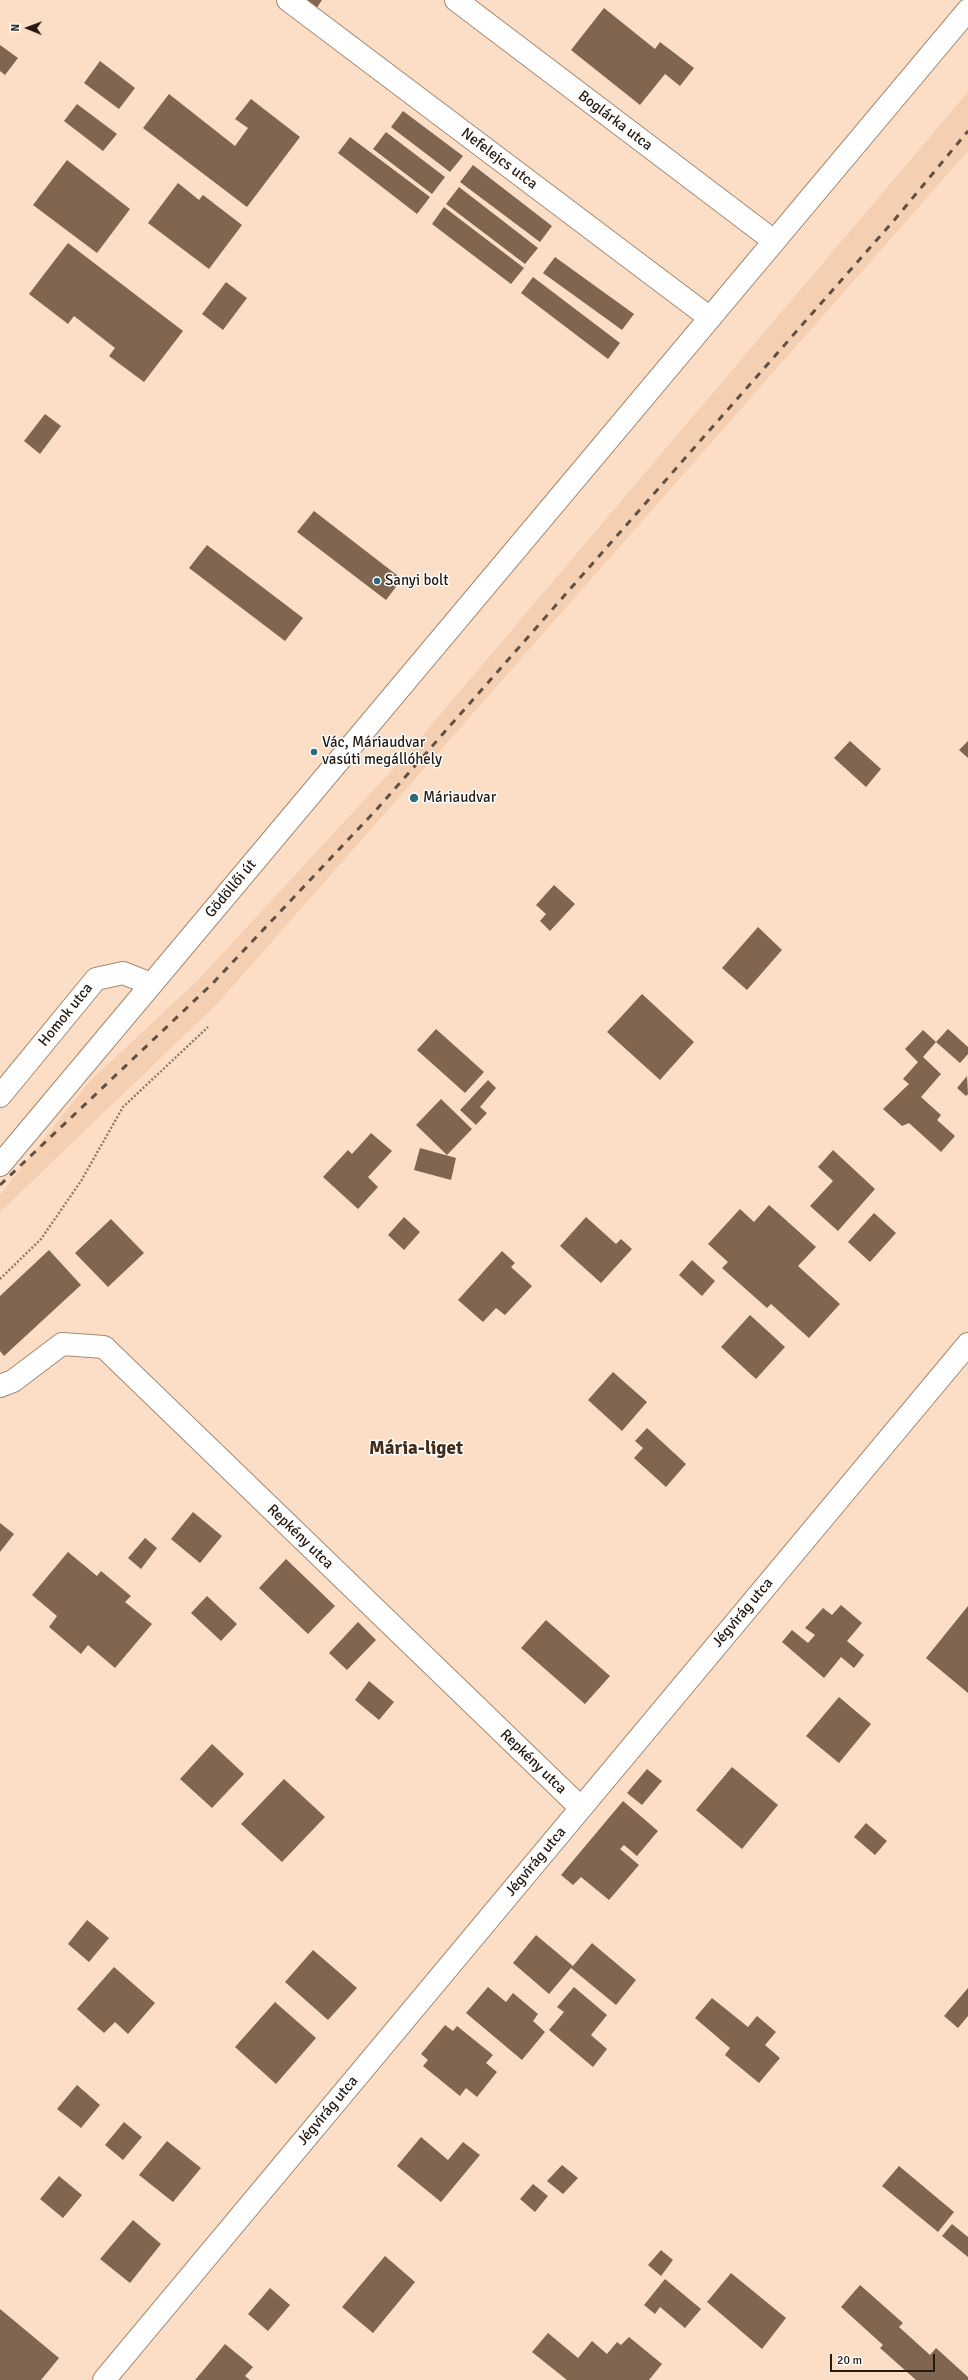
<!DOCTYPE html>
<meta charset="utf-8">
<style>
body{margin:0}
#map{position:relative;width:968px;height:2380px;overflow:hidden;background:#fcddc5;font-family:Signika,sans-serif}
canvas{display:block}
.north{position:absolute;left:8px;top:8px;width:40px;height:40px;-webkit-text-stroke:3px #fff;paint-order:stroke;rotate:271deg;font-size:11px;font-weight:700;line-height:16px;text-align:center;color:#261b13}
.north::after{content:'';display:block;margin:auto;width:14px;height:18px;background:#261b13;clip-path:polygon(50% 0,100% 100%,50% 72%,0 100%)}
.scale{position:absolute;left:830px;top:2354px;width:105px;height:18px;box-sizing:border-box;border:2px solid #261b13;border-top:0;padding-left:5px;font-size:12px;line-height:14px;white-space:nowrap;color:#261b13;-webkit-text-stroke:3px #fff;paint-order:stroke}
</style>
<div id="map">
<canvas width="968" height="2380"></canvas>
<div class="north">N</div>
<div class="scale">20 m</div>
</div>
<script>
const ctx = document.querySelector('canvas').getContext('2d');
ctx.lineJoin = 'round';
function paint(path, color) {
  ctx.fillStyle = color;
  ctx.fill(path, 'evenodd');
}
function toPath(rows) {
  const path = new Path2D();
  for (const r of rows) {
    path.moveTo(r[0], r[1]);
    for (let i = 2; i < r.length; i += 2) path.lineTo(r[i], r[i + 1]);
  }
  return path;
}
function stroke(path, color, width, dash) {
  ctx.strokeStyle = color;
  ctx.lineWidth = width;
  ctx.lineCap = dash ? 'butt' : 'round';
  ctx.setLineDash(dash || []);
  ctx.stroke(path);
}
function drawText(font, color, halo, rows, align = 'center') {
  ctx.font = font + ' Signika,sans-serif';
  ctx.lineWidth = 3;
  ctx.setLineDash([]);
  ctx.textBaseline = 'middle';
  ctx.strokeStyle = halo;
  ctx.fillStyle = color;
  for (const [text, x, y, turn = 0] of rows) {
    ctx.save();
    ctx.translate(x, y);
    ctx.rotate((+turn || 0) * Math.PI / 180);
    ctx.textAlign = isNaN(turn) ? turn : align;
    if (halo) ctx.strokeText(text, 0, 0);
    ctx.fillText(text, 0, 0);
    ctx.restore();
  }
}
const built = toPath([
 [968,92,968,151,217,1004,0,1212,0,1195,89,1082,197,981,405,756]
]);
const building = toPath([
 [305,0,322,0,316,9],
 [604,8,655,49,660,42,694,68,680,86,665,74,640,105,571,50],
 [0,45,18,58,5,75,0,71],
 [100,61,135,88,119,109,84,83],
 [169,94,235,146,248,128,235,119,251,99,300,137,247,207,143,128],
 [77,104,117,134,103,151,64,121],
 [403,111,463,156,450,172,391,127],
 [386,132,445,177,432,194,373,149],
 [350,137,430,197,417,214,338,153],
 [67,160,130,209,97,253,33,205],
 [473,165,552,226,540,242,460,182],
 [178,183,199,200,203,195,242,225,209,269,148,223],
 [459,187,538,248,525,264,446,204],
 [444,207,524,268,511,284,432,224],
 [68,243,183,331,144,382,109,356,115,348,74,316,68,324,29,294],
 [555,257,634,314,622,330,543,273],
 [533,277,620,343,608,359,521,293],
 [226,282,247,298,223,330,202,314],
 [45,414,61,426,40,454,24,441],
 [314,511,402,579,386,600,297,532],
 [207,545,303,618,285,641,189,568],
 [850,741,881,769,866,787,834,758],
 [968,741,968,758,959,750],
 [554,885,575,904,550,931,540,921,546,914,536,905],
 [758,927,782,950,747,990,722,968],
 [642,994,694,1042,660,1080,607,1032],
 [436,1029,484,1072,465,1093,417,1050],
 [948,1029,968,1047,968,1054,960,1063,936,1042],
 [923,1030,936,1042,923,1057,941,1074,921,1097,941,1115,937,1120,955,1136,941,1152,909,1123,902,1126,883,1109,909,1084,903,1079,918,1062,905,1049],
 [967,1076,968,1094,966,1096,957,1088],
 [488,1080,496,1088,480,1107,487,1113,476,1125,460,1110],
 [441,1099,472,1129,447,1155,416,1125],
 [371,1133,392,1151,368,1177,378,1187,358,1209,323,1177,348,1150,352,1154],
 [420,1148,456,1158,451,1180,414,1170],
 [833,1150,875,1189,838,1231,810,1206,833,1181,818,1167],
 [769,1205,816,1247,798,1266,840,1304,809,1338,771,1304,767,1308,722,1268,728,1262,708,1244,740,1209,754,1222],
 [874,1213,896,1233,870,1262,848,1242],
 [404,1217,420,1232,404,1250,388,1235],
 [586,1217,616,1244,621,1239,632,1249,601,1283,560,1246],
 [111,1219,144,1253,108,1287,75,1253],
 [49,1250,81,1285,4,1356,0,1351,0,1296],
 [502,1251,515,1263,511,1267,532,1286,505,1315,496,1308,483,1322,458,1300],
 [692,1260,715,1281,702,1296,679,1275],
 [750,1315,785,1347,756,1379,721,1347],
 [613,1372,647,1402,622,1431,588,1400],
 [647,1428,686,1464,666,1487,634,1458,643,1448,635,1441],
 [193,1512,222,1536,200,1563,171,1539],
 [0,1523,14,1534,0,1552],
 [145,1538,157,1548,141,1569,128,1558],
 [68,1552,97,1576,101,1571,131,1596,125,1602,152,1624,115,1668,88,1645,81,1654,49,1627,57,1616,32,1595],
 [286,1559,335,1606,308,1634,259,1588],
 [207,1596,237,1624,221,1641,191,1613],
 [841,1605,862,1623,847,1641,864,1655,854,1668,841,1657,824,1678,782,1642,792,1630,808,1643,815,1635,805,1628,823,1608,832,1615],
 [968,1606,968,1693,926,1658],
 [546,1620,610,1676,585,1704,521,1648],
 [358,1622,376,1640,347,1670,329,1653],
 [369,1681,394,1702,379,1720,355,1700],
 [839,1697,871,1724,839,1763,806,1736],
 [212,1744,244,1774,212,1808,180,1779],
 [732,1767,778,1805,742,1849,696,1810],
 [647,1769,662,1781,642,1805,627,1793],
 [284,1779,325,1817,282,1862,241,1824],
 [623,1801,658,1831,637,1856,624,1845,620,1849,639,1865,609,1900,581,1877,573,1885,561,1875],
 [866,1823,887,1841,875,1855,854,1837],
 [87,1920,109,1938,89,1962,68,1944],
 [536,1935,573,1966,592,1943,636,1980,616,2005,571,1968,549,1994,513,1963],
 [313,1950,357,1988,328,2020,285,1982],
 [114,1967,155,2003,128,2034,115,2022,104,2033,77,2009],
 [488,1987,506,2002,513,1993,538,2014,533,2021,545,2032,522,2060,466,2013],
 [574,1987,607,2015,591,2035,607,2049,593,2067,549,2030,564,2012,557,2007],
 [968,1988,968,2016,958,2028,944,2016],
 [712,1998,748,2027,757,2016,776,2032,765,2045,780,2058,759,2083,725,2055,730,2048,695,2018],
 [275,2002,316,2038,276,2084,235,2047],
 [445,2025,453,2031,457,2026,493,2055,486,2063,497,2072,477,2097,466,2088,460,2096,423,2066,428,2060,421,2054],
 [77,2085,100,2105,81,2128,57,2109],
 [124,2122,142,2137,123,2160,105,2145],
 [421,2137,448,2160,463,2142,480,2155,441,2202,397,2166],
 [167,2141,201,2168,173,2202,139,2175],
 [562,2165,578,2178,563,2194,547,2181],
 [899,2166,954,2212,938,2232,882,2186],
 [59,2176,82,2195,63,2218,40,2199],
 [533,2184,548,2196,535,2212,520,2199],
 [133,2220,161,2244,130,2283,100,2259],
 [952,2224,968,2237,968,2257,942,2236],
 [661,2250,673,2260,661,2276,648,2265],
 [385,2256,415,2282,373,2333,342,2307],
 [731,2273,786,2318,762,2349,707,2302],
 [665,2279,701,2309,685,2328,660,2307,655,2314,644,2305],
 [860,2285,903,2323,899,2327,930,2355,936,2348,968,2377,968,2380,916,2380,880,2348,883,2345,841,2307],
 [270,2288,290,2305,268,2331,248,2314],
 [0,2309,59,2358,41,2380,0,2380],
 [548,2333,578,2358,592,2341,607,2354,617,2342,621,2345,629,2337,662,2364,649,2380,567,2380,532,2352],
 [225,2344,253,2367,245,2376,250,2380,195,2380]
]);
const path = toPath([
 [0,1279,41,1239,81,1181,123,1107,208,1027]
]);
const street = toPath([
 [288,0,710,318],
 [456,0,774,241],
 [0,1096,96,979,123,973,151,984],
 [0,1386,13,1381,62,1344,104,1347,581,1808],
 [104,2380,968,1344]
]);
const secondary = toPath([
 [0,1165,968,10]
]);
const rail = toPath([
 [0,1185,213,983,377,809,896,218,968,131]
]);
const markers = [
 [377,581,4,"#2a6d7e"],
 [314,752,4,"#2a6d7e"],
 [414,798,5,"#2a6d7e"]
];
const streetNames = [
 ["Boglárka utca",615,121,37],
 ["Nefelejcs utca",499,159,37],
 ["Gödöllői út",231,889,-50],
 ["Homok utca",66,1015,-51],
 ["Repkény utca",300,1537,44],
 ["Jégvirág utca",743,1613,-50],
 ["Repkény utca",533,1762,44],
 ["Jégvirág utca",536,1862,-50],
 ["Jégvirág utca",328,2111,-50]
];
const poiNames = [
 ["Sanyi bolt",385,581],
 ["Vác, Máriaudvar",322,743],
 ["vasúti megállóhely",322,760],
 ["Máriaudvar",423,798]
];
const districtNames = [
 ["Mária-liget",416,1449]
];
paint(built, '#f4cfb2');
paint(building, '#806550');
stroke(street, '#a68a74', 24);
stroke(secondary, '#a68a74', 24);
stroke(path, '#907b6b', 2.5, [2, 2]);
stroke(street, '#fff', 22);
stroke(secondary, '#fff', 22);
stroke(rail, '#605043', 3, [7, 7]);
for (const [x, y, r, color] of markers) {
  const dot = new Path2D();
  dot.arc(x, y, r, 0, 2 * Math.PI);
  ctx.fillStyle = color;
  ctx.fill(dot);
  stroke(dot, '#fff', 1.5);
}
drawText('15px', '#261b13', '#fff', streetNames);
drawText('15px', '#261b13', '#fff', poiNames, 'left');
drawText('bold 19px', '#442c19', '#fff', districtNames);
</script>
